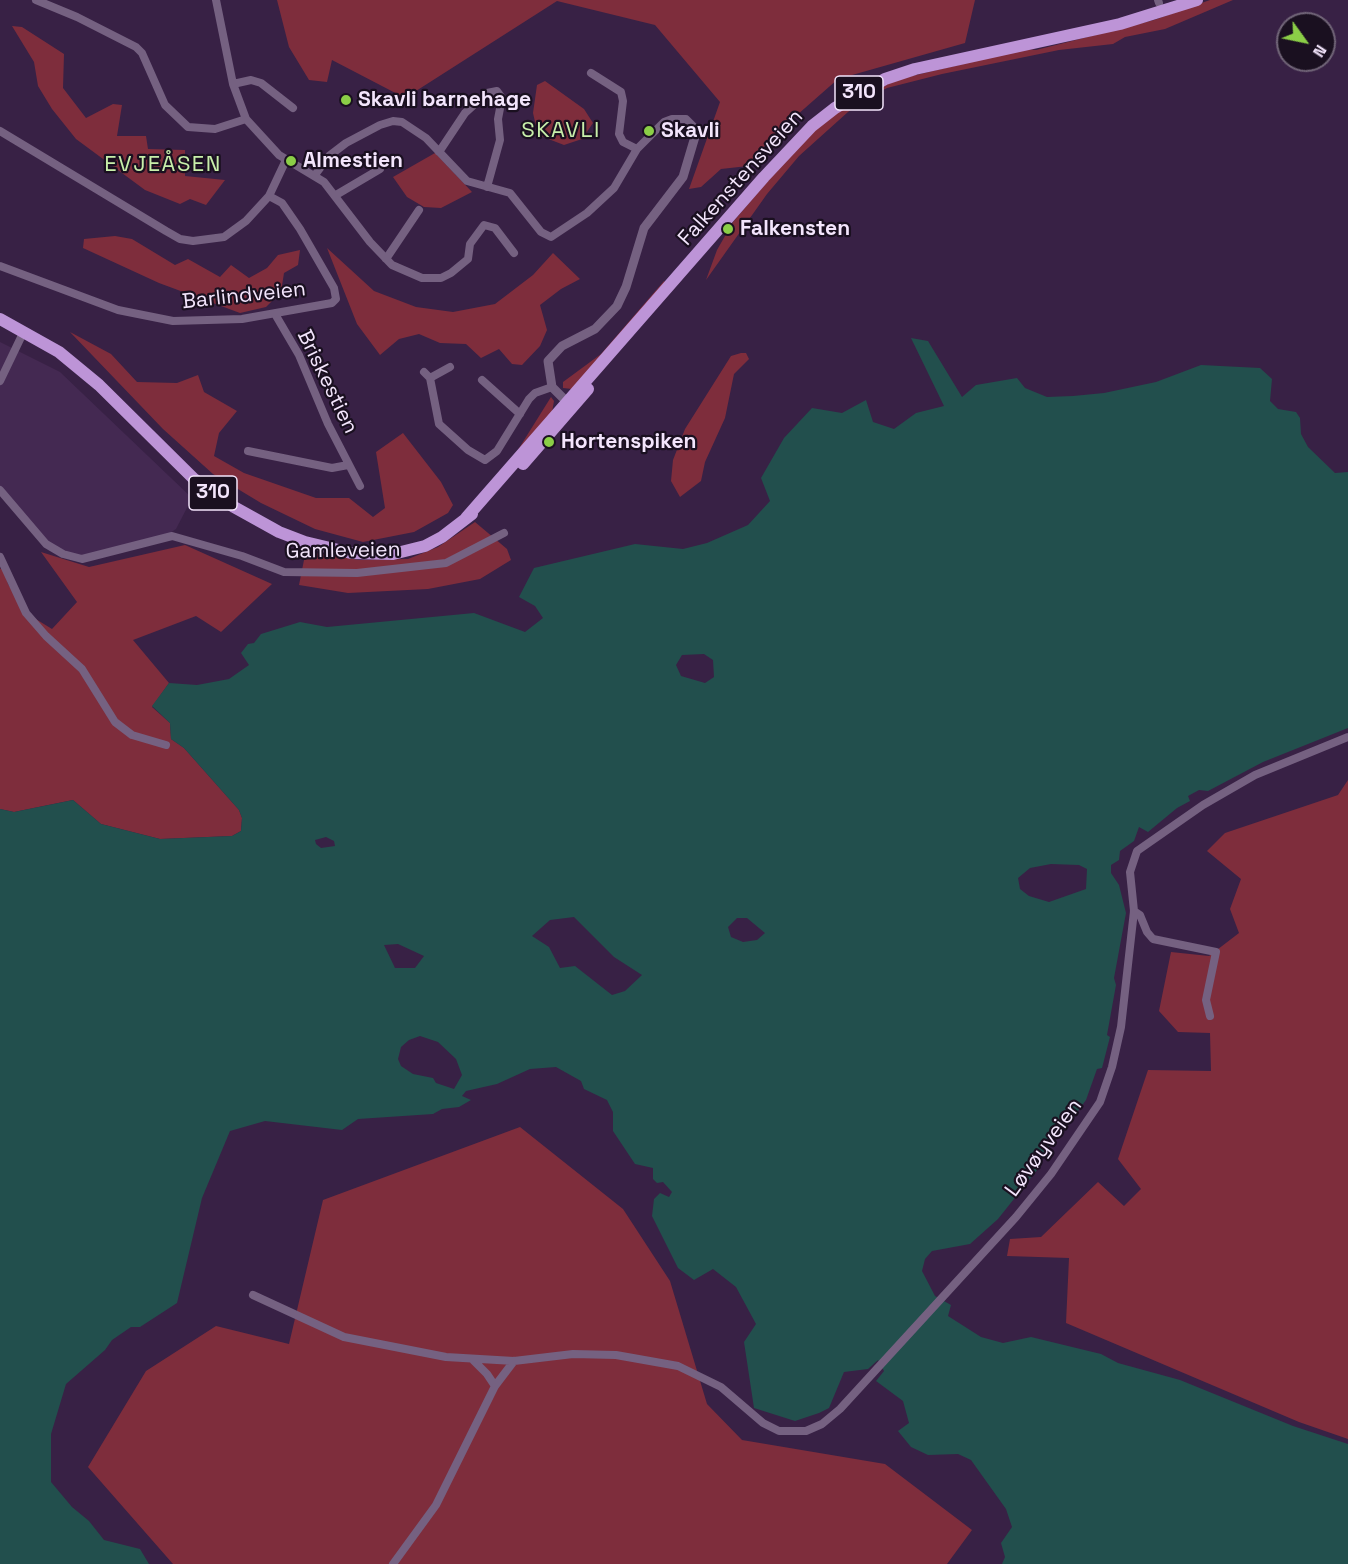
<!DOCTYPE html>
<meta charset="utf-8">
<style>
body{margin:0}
#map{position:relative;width:1348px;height:1564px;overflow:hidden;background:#382145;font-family:"Space Grotesk",sans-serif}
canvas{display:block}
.north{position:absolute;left:1276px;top:12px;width:60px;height:60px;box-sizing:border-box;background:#1a1020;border:2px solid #716578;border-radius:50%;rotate:123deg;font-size:16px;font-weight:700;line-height:24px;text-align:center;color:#f3e5fc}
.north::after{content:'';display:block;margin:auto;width:21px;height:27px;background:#8bce47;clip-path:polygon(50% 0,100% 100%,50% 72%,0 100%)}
</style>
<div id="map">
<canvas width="1348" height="1564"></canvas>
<div class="north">N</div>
</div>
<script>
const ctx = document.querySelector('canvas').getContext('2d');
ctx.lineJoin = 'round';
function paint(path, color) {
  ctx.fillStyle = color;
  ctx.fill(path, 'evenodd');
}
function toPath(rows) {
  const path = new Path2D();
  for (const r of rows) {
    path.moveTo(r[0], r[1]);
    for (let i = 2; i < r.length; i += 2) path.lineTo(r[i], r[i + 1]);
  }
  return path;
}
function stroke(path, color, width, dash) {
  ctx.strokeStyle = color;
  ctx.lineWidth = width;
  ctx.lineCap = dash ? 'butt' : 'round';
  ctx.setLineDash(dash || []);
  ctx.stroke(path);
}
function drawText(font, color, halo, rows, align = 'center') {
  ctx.font = font + ' "Space Grotesk",sans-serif';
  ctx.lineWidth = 4.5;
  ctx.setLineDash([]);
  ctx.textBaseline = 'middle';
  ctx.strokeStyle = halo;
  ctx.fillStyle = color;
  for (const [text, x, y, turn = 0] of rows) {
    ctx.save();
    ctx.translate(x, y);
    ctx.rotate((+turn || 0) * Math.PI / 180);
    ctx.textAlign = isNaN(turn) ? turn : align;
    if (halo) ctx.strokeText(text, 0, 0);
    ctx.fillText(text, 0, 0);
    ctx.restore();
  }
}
const built = toPath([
 [0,342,60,372,192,498,176,529,167,535,82,559,46,544,0,490]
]);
const green = toPath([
 [277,0,975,0,965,43,838,79,772,137,748,166,721,169,701,187,689,189,720,102,655,25,557,1,405,98,332,60,327,82,309,80,289,47],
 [1210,0,1233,0,1165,29,1125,37,1113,44,1059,50,942,74,887,88,871,96,848,112,799,156,767,194,706,280,717,250,733,222,805,137,829,117,895,80,1026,49,1036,50,1064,43,1154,20],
 [12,26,22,27,64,54,63,88,86,118,113,104,122,105,117,136,146,136,148,149,185,150,185,176,225,180,206,205,190,199,180,204,145,190,76,139,52,109,38,86,34,62],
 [545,81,584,109,593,123,582,139,564,145,538,135,533,113,537,85],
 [435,153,472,192,441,208,424,207,407,197,393,177],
 [115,236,132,239,175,265,188,259,220,277,231,265,249,278,267,268,278,255,300,250,298,265,284,273,281,292,266,307,240,313,159,283,83,248,84,239],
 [327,248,374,291,416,307,453,312,495,304,533,275,553,253,580,279,561,289,540,305,547,330,540,346,522,365,512,364,499,349,481,358,466,344,440,343,419,334,399,339,380,355,357,324],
 [664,281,667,284,572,389,563,388,563,382,601,354],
 [70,332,111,354,137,382,177,383,198,375,204,392,237,411,219,433,214,456,244,473,316,498,349,498,373,517,385,508,376,452,403,433,441,482,453,505,448,513,414,532,363,542,315,529,261,503,213,474,163,429],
 [741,353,746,353,749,359,734,374,725,418,705,462,701,481,680,497,671,481,673,460,685,429,731,356],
 [551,397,554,401,552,412,516,453],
 [475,522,507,549,511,560,480,579,428,589,348,593,299,585,305,555,310,552,359,560,408,559,438,547],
 [185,545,272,584,221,632,196,616,133,640,169,683,152,707,170,723,171,739,184,748,239,810,242,818,241,831,232,836,160,839,101,824,73,800,14,812,0,809,0,569,3,567,8,584,26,613,52,629,77,602,41,552,89,567],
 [1348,780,1348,1439,1299,1422,1066,1323,1069,1258,1007,1256,1010,1239,1041,1237,1098,1182,1124,1206,1141,1189,1118,1159,1148,1070,1211,1071,1210,1033,1178,1032,1159,1011,1171,952,1209,956,1239,933,1230,909,1241,879,1207,851,1225,833,1338,795],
 [520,1127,623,1209,670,1281,707,1404,742,1440,885,1464,972,1530,947,1564,173,1564,88,1467,146,1371,216,1326,289,1344,323,1200]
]);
const water = toPath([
 [911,338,928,341,962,397,976,385,1017,378,1025,388,1047,397,1073,396,1104,393,1156,382,1201,365,1260,368,1272,379,1270,401,1278,409,1296,412,1300,418,1301,434,1308,447,1335,473,1348,472,1348,728,1263,762,1208,791,1199,790,1188,796,1190,801,1177,808,1148,832,1139,827,1134,841,1120,851,1119,860,1111,865,1111,873,1119,885,1126,913,1114,978,1116,985,1107,1035,1110,1037,1102,1068,1097,1069,1086,1100,1061,1134,1057,1134,1044,1155,1040,1154,1042,1159,1036,1165,1037,1170,998,1219,970,1244,932,1251,925,1259,922,1271,935,1296,951,1305,948,1316,981,1337,1003,1343,1031,1337,1101,1354,1118,1363,1180,1380,1293,1426,1348,1444,1348,1564,1002,1564,1005,1557,1001,1543,1012,1527,1006,1509,971,1460,958,1454,928,1455,911,1447,898,1431,909,1423,903,1401,876,1381,884,1371,878,1360,868,1369,844,1372,829,1408,819,1413,795,1421,754,1408,744,1342,756,1324,736,1287,713,1269,694,1280,678,1268,652,1216,654,1199,660,1193,669,1197,672,1192,663,1182,657,1183,653,1179,653,1168,635,1164,613,1131,613,1112,607,1100,584,1089,581,1081,556,1067,530,1069,497,1084,466,1091,462,1096,471,1100,459,1107,442,1109,433,1114,358,1119,342,1130,265,1121,230,1131,202,1198,177,1303,140,1327,131,1327,112,1340,105,1350,66,1384,51,1434,51,1482,72,1507,89,1521,104,1540,140,1549,149,1564,0,1564,0,809,14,812,73,800,101,824,160,839,232,836,241,831,242,818,239,810,184,748,171,739,170,723,152,706,169,683,197,685,229,679,249,665,241,653,248,644,254,643,261,634,300,622,327,627,474,613,525,632,543,618,535,606,519,597,534,568,635,544,683,549,707,543,748,525,770,501,761,478,784,438,812,408,842,413,866,400,873,422,894,429,916,413,944,406],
 [704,654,713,660,714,677,705,683,681,676,676,665,682,655],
 [326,837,334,841,335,846,321,848,316,844,315,840],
 [1051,864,1079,865,1087,869,1086,889,1049,902,1029,896,1020,889,1018,878,1030,868],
 [574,917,614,957,642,975,625,991,612,995,575,966,560,968,549,947,532,936,550,920],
 [737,918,747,918,765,933,757,940,743,942,731,937,728,927],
 [398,944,424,956,415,968,395,968,384,945],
 [420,1036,438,1042,456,1059,462,1075,454,1089,436,1083,433,1078,413,1074,401,1066,398,1059,401,1047,409,1040]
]);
const minor = toPath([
 [36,0,77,17,136,47,142,53,165,105,188,127,215,129,246,119],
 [216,0,233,84,246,119,279,155,324,182,370,242,392,265,422,278,441,278,451,273,468,259,470,244,484,225,495,228,514,253],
 [1158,0,1159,3],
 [591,73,621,92,623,101,619,134,623,142,637,149],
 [233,84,251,80,261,83,293,108],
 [0,131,166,231,180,239,193,241,224,237,246,221,269,196,286,160],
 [439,152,465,113,487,93,497,91,502,98,498,119,500,140,487,187],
 [315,175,329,156,346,143,380,125,393,121,402,122,426,138,467,181,510,193,541,232,551,237,587,213,614,188,637,149,664,122,672,119,686,119,697,130],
 [336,195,380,169],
 [386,259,419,210],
 [0,266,118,310,173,321,242,319,332,303,336,299,334,288,300,229,282,203,269,196],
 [275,314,299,355,328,424,360,486],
 [424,372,430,378,439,424,468,450,485,460,497,451,529,399,535,393,552,387],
 [430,378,450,367],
 [482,380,520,414],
 [0,381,24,331],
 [248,451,332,468,348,465],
 [0,490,46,544,63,554,82,559,172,536,242,556,284,572,357,573,446,563,504,533],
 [0,557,26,613,46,636,82,669,115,722,132,735,166,745],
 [1134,911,1140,915,1147,932,1153,939,1216,952,1206,1000,1210,1016],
 [253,1295,344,1337,446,1357,514,1361,573,1354,616,1355,678,1366,721,1387,763,1423,779,1431,806,1431,822,1424,840,1409,1016,1217,1051,1174,1100,1102,1112,1067,1121,1027,1134,911,1130,872,1137,851,1203,805,1255,775,1348,737],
 [472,1359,487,1374,495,1386],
 [393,1564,436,1505,495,1386,514,1361]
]);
const tertiary = toPath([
 [570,405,552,387,548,361,562,346,595,329,617,306,626,287,644,228,683,177,697,130]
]);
const primary = toPath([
 [0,319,59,352,99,385,194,479,234,507,279,532,305,542,351,553,393,554,425,546,442,537,472,514],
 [523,464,588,389],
 [466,518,764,177,812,126,835,108,885,79,915,69,1120,24,1197,0]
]);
const markers = [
 [346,100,6,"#8bce47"],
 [649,131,6,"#8bce47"],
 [291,161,6,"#8bce47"],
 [728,229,6,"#8bce47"],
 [549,442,6,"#8bce47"]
];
const shields = [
 [859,93,48],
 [213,493,48]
];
const shieldNames = [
 ["310",859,93],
 ["310",213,493]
];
const poiNames = [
 ["Skavli barnehage",358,100],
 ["Skavli",661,131],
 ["Almestien",303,161],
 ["Falkensten",740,229],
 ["Hortenspiken",561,442]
];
const streetNames = [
 ["Falkenstensveien",741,178,-48],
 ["Barlindveien",244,296,-6],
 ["Briskestien",327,382,64],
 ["Gamleveien",343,551,-1],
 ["Løvøyveien",1044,1148,-54]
];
const neighbourhoodNames = [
 ["SKAVLI",561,131],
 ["EVJEÅSEN",163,165]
];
paint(built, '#442952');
paint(green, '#7e2d3c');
paint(water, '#224f4d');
stroke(minor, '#756181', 8);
stroke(tertiary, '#756181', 9);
stroke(primary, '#bd94d7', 12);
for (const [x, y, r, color] of markers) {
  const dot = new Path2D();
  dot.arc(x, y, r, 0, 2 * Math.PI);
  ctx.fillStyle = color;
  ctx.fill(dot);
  stroke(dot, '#1a1020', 2);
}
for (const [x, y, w] of shields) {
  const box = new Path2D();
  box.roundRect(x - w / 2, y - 17, w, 34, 4.5);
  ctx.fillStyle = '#1a1020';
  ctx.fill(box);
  stroke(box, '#f3e5fc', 1.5);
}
drawText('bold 20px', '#f3e5fc', null, shieldNames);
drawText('bold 21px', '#f3e5fc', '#1a1020', poiNames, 'left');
drawText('21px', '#f3e5fc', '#1a1020', streetNames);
ctx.letterSpacing = '1.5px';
drawText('22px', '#c8efaa', '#1a1020', neighbourhoodNames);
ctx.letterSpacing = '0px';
</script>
